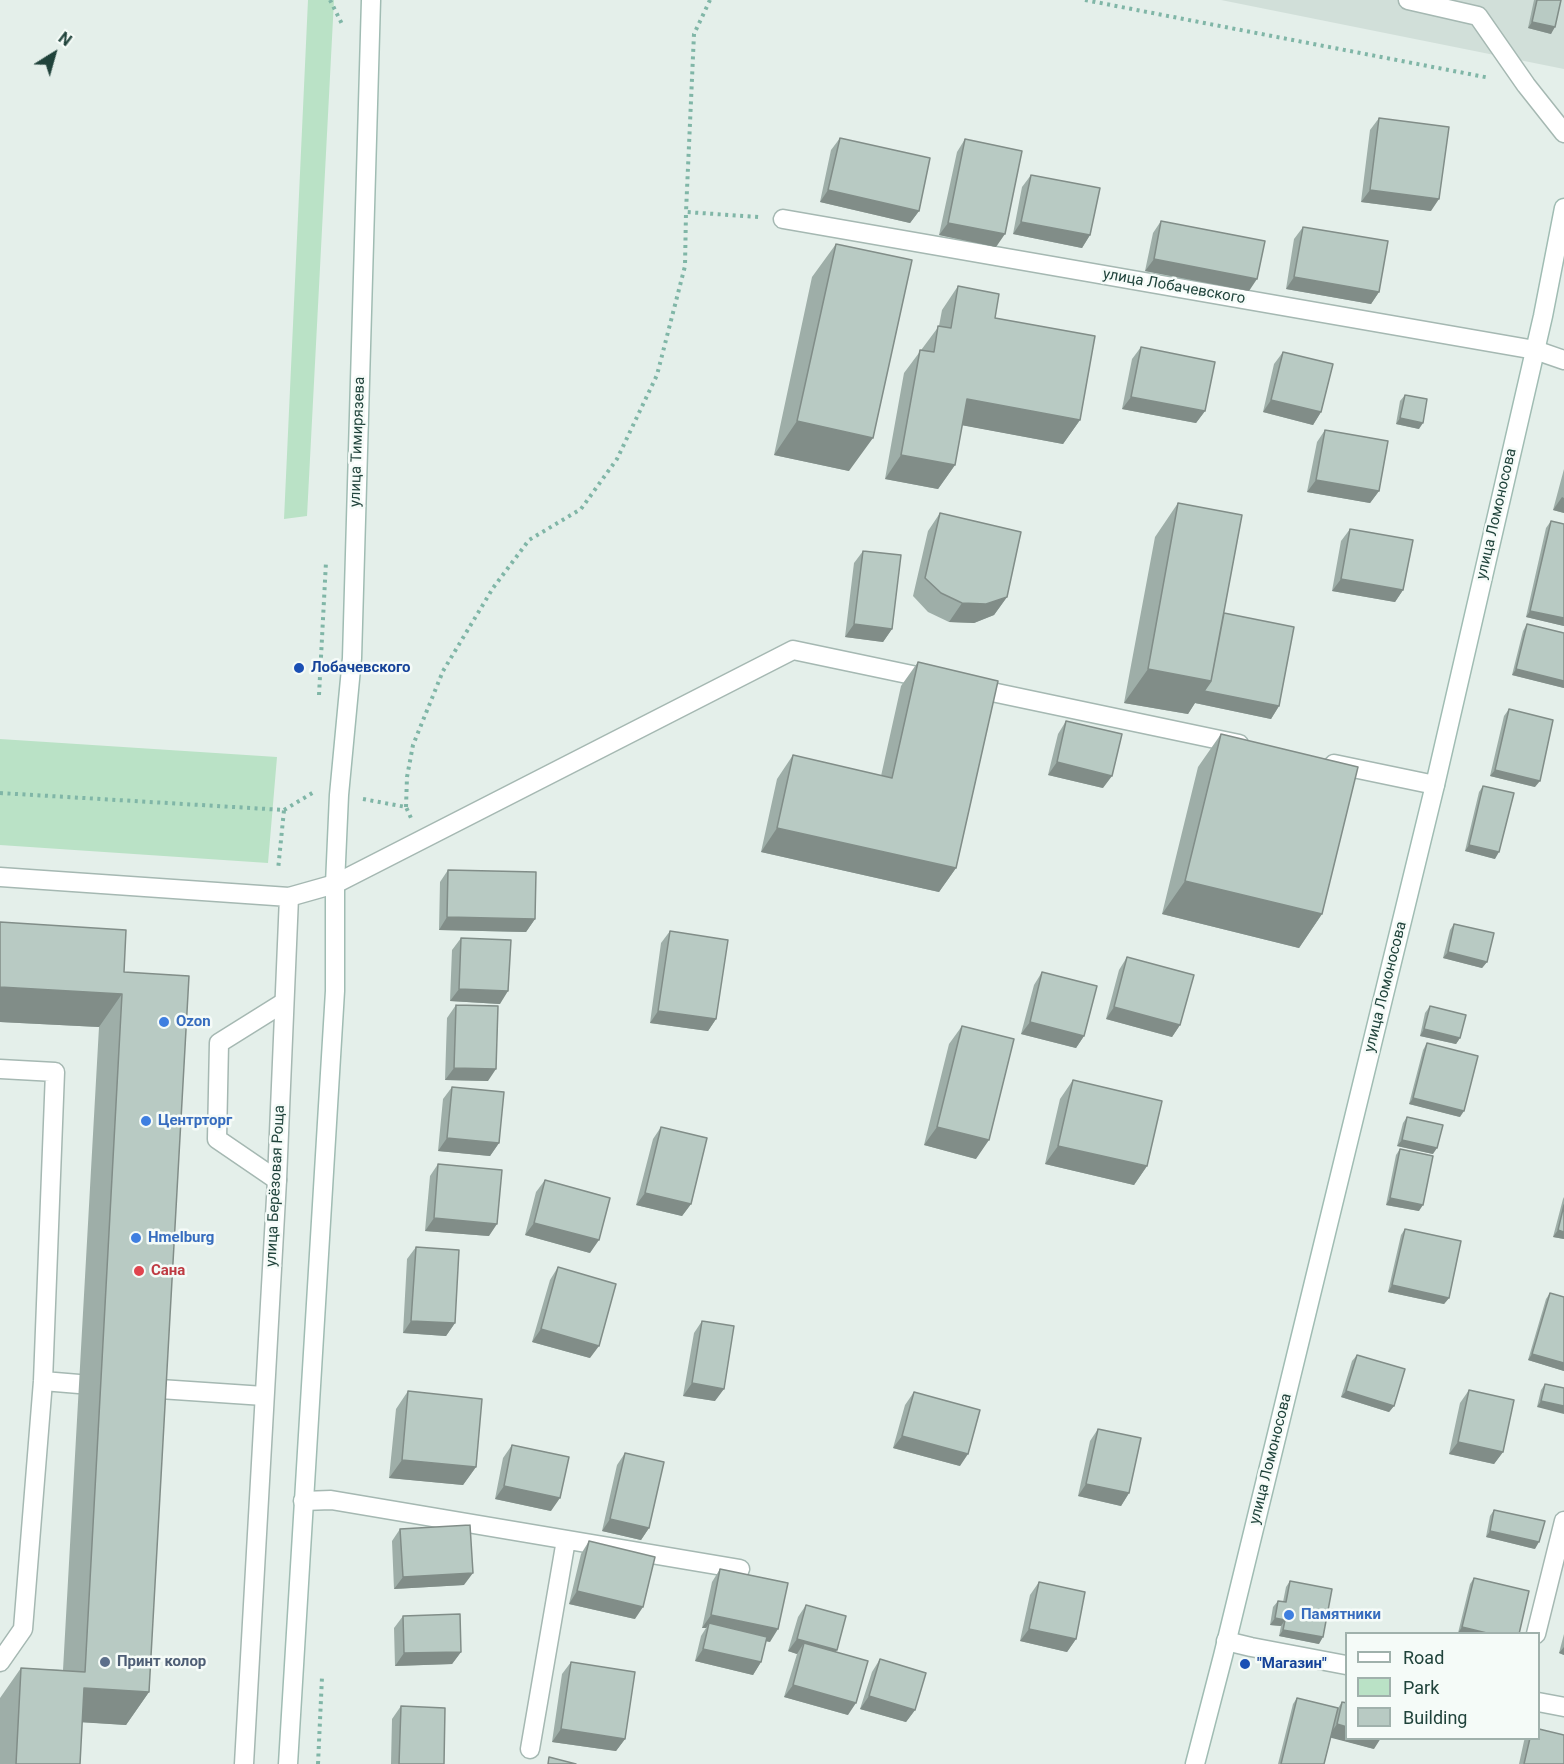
<!DOCTYPE html>
<meta charset="utf-8">
<style>
body{margin:0}
#map{position:relative;width:1564px;height:1764px;overflow:hidden;background:#e4efea;font-family:Roboto,sans-serif}
canvas{display:block}
.legend{position:absolute;left:1345px;top:1632px;width:195px;height:108px;box-sizing:border-box;background:#f5fbf8;border:2px solid #a0b1ac;margin:0;padding:8px 10px;list-style:none;font-size:18px;color:#20433b}
.legend li{display:flex;align-items:center;gap:12px;height:30px}
.legend b{width:30px;border:2px solid #a0b1ac}
.north{position:absolute;left:24px;top:24px;width:60px;height:60px;-webkit-text-stroke:4px #f5fbf8;paint-order:stroke;rotate:37deg;font-size:16px;font-weight:700;line-height:24px;text-align:center;color:#20433b}
.north::after{content:'';display:block;margin:auto;width:21px;height:27px;background:#20433b;clip-path:polygon(50% 0,100% 100%,50% 72%,0 100%)}
</style>
<div id="map">
<canvas width="1564" height="1764"></canvas>
<ul class="legend">
<li><b style="height:8px;background:#fff"></b>Road</li>
<li><b style="height:16px;background:#bae2c6"></b>Park</li>
<li><b style="height:16px;background:#b8cac3"></b>Building</li>
</ul>
<div class="north">N</div>
</div>
<script>
const ctx = document.querySelector('canvas').getContext('2d');
ctx.lineJoin = 'round';
function paint(path, color) {
  ctx.fillStyle = color;
  ctx.fill(path, 'evenodd');
}
function toPath(rows) {
  const path = new Path2D();
  for (const r of rows) {
    path.moveTo(r[0], r[1]);
    for (let i = 2; i < r.length; i += 2) path.lineTo(r[i], r[i + 1]);
  }
  return path;
}
function stroke(path, color, width, dash) {
  ctx.strokeStyle = color;
  ctx.lineWidth = width;
  ctx.lineCap = dash ? 'butt' : 'round';
  ctx.setLineDash(dash || []);
  ctx.stroke(path);
}
function drawText(font, color, halo, rows, align = 'center') {
  ctx.font = font + ' Roboto,sans-serif';
  ctx.lineWidth = 5;
  ctx.setLineDash([]);
  ctx.textBaseline = 'middle';
  ctx.strokeStyle = halo;
  ctx.fillStyle = color;
  for (const [text, x, y, turn = 0] of rows) {
    ctx.save();
    ctx.translate(x, y);
    ctx.rotate((+turn || 0) * Math.PI / 180);
    ctx.textAlign = isNaN(turn) ? turn : align;
    if (halo) ctx.strokeText(text, 0, 0);
    ctx.fillText(text, 0, 0);
    ctx.restore();
  }
}
const built = toPath([
 [1221,0,1564,0,1564,69]
]);
const green = toPath([
 [308,0,334,0,307,516,284,519],
 [0,739,277,757,268,863,0,845]
]);
const path = toPath([
 [330,0,343,26],
 [710,0,694,34,686,212,759,217],
 [1085,0,1490,78],
 [319,695,326,562],
 [0,793,284,810,278,870],
 [363,799,406,807,411,818],
 [406,807,407,777,413,745,443,671,493,588,529,540,581,509,617,459,657,375,685,266,686,212],
 [284,810,314,792],
 [318,1764,322,1677]
]);
const service = toPath([
 [1408,0,1478,16,1526,85,1564,133],
 [0,1069,55,1072,43,1381,23,1629,0,1662],
 [277,1180,217,1139,219,1043,283,1003],
 [43,1381,79,1384],
 [145,1388,264,1396],
 [303,1501,331,1500,740,1569],
 [530,1749,566,1540]
]);
const minor = toPath([
 [783,219,1535,350,1564,360],
 [973,688,1239,744],
 [1334,764,1435,785],
 [0,877,289,897,335,884,793,650,931,679],
 [1536,1634,1564,1521],
 [1226,1641,1251,1647,1346,1665],
 [1538,1702,1564,1707],
 [244,1764,277,1180,289,897]
]);
const secondary = toPath([
 [288,1764,335,991,335,884,339,795,352,658,371,0],
 [1195,1764,1223,1656,1435,785,1543,316,1564,208]
]);
const wall = toPath([
 [1534,0,1561,0,1551,34,1528,28],
 [1379,118,1431,211,1361,202,1370,130],
 [840,138,919,211,910,223,820,202,831,150],
 [965,139,996,247,939,235,957,152],
 [1031,175,1090,235,1082,248,1013,234,1022,187],
 [1161,221,1249,291,1145,271,1153,233],
 [1303,227,1379,292,1371,304,1286,289,1294,239],
 [836,244,849,471,774,455,812,277],
 [958,286,995,318,1080,420,1063,444,962,425,955,465,938,489,885,479,904,373,939,326,942,310],
 [1141,347,1205,411,1196,423,1122,409,1132,359],
 [1283,352,1321,412,1313,425,1263,412,1274,364],
 [1405,395,1419,429,1396,424,1400,401],
 [1325,430,1379,491,1370,503,1307,492,1317,442],
 [1564,469,1564,513,1553,510],
 [1178,503,1224,613,1279,706,1271,719,1195,703,1188,714,1124,703,1155,537],
 [940,513,1007,597,994,615,974,623,949,622,928,612,913,596,928,531],
 [1551,521,1564,524,1564,626,1526,617,1546,528],
 [1350,529,1403,590,1395,602,1332,591,1341,541],
 [863,551,892,629,883,642,845,637,854,563],
 [1527,624,1564,633,1564,688,1512,675,1523,631],
 [918,662,956,868,939,892,761,852,777,779,793,755,881,776,901,686],
 [1509,709,1535,787,1490,776,1504,716],
 [1066,721,1103,788,1048,775,1058,734],
 [1221,734,1322,914,1299,948,1162,914,1198,767],
 [1483,786,1495,859,1465,851,1479,792],
 [448,870,535,919,526,932,439,930,440,882],
 [0,922,124,972,149,1692,126,1725,82,1722,80,1764,0,1764,0,1698,21,1668,63,1670,99,1027,0,1022],
 [1454,924,1487,962,1482,968,1443,958,1450,930],
 [670,931,716,1019,708,1031,650,1023,661,943],
 [461,938,500,1004,450,1001,452,950],
 [1127,957,1180,1025,1172,1037,1106,1019,1119,970],
 [1042,972,1084,1036,1076,1048,1021,1034,1034,985],
 [456,1005,488,1081,445,1080,447,1018],
 [1430,1006,1460,1038,1456,1044,1420,1036,1425,1013],
 [962,1026,976,1159,924,1145,949,1044],
 [1427,1043,1460,1117,1409,1104,1423,1050],
 [1073,1080,1147,1166,1134,1185,1045,1164,1060,1099],
 [452,1087,499,1143,490,1156,438,1151,443,1099],
 [1407,1117,1433,1154,1397,1146,1403,1123],
 [661,1127,691,1204,682,1216,636,1205,653,1139],
 [1400,1149,1419,1211,1386,1205,1396,1155],
 [438,1164,489,1236,425,1231,430,1176],
 [545,1180,590,1253,525,1235,536,1192],
 [1564,1197,1564,1239,1553,1237,1563,1199],
 [1405,1229,1449,1298,1444,1304,1388,1292,1401,1235],
 [416,1247,455,1323,446,1336,403,1333,407,1259],
 [558,1267,590,1358,532,1342,550,1280],
 [1550,1293,1564,1297,1564,1371,1528,1360,1546,1299],
 [702,1321,715,1401,683,1396,694,1333],
 [1357,1355,1394,1406,1389,1412,1341,1397,1352,1361],
 [1545,1384,1564,1388,1537,1407,1541,1390],
 [1469,1390,1503,1452,1494,1464,1449,1454,1460,1403],
 [408,1391,476,1467,463,1485,389,1478,396,1409],
 [914,1392,960,1466,893,1448,905,1405],
 [1098,1429,1129,1493,1121,1506,1078,1496,1090,1441],
 [512,1445,551,1511,495,1499,503,1458],
 [625,1453,649,1528,641,1540,602,1531,617,1465],
 [1494,1510,1535,1549,1486,1537,1490,1516],
 [400,1529,464,1585,394,1589,392,1541],
 [589,1541,635,1619,569,1604,581,1554],
 [720,1569,770,1642,766,1641,761,1662,753,1675,695,1661,701,1636,706,1628,702,1628,712,1582],
 [1474,1578,1529,1591,1458,1633,1470,1584],
 [1290,1581,1319,1644,1279,1636,1281,1626,1270,1625,1273,1607,1278,1601,1283,1602,1286,1587],
 [1039,1582,1076,1639,1067,1652,1020,1641,1030,1595],
 [806,1605,835,1652,848,1715,784,1697,797,1654,788,1651,798,1617],
 [403,1616,461,1652,452,1664,395,1666,394,1628],
 [1564,1634,1564,1655,1559,1653],
 [880,1659,915,1710,906,1722,860,1709,872,1672],
 [571,1662,625,1739,616,1751,552,1742,562,1674],
 [1297,1698,1338,1708,1342,1702,1374,1749,1331,1737,1324,1764,1278,1764,1293,1704],
 [401,1706,444,1764,391,1764,392,1719],
 [1525,1738,1539,1738,1564,1764,1519,1764,1524,1741]
]);
const shadedWall = toPath([
 [1532,22,1555,27,1551,34,1528,28],
 [828,190,919,211,910,223,820,202],
 [1370,190,1439,199,1431,211,1361,202],
 [1021,222,1090,235,1082,248,1013,234],
 [948,223,1005,234,996,247,939,235],
 [1154,259,1257,279,1249,291,1145,271],
 [1294,277,1379,292,1371,304,1286,289],
 [1131,397,1205,411,1196,423,1122,409],
 [967,399,1080,420,1063,444,950,423],
 [1271,400,1321,412,1313,425,1263,412],
 [1400,418,1423,423,1419,429,1396,424],
 [797,421,873,438,849,471,774,455],
 [901,455,955,465,938,489,885,479],
 [1316,480,1379,491,1370,503,1307,492],
 [1562,497,1564,498,1564,513,1553,510],
 [1341,579,1403,590,1395,602,1332,591],
 [1007,597,994,615,974,623,949,622,962,603],
 [1530,611,1564,618,1564,626,1526,617],
 [854,624,892,629,883,642,845,637],
 [1148,669,1211,681,1279,706,1271,719,1195,703,1188,714,1124,703],
 [1516,669,1564,681,1564,688,1512,675],
 [1057,762,1112,776,1103,788,1048,775],
 [1495,770,1540,781,1535,787,1490,776],
 [777,828,956,868,939,892,761,852],
 [1469,845,1499,852,1495,859,1465,851],
 [1185,881,1322,914,1299,948,1162,914],
 [447,917,535,919,526,932,439,930],
 [1448,952,1487,962,1482,968,1443,958],
 [0,987,122,994,99,1027,0,1022],
 [459,989,508,991,500,1004,450,1001],
 [1114,1007,1180,1025,1172,1037,1106,1019],
 [658,1011,716,1019,708,1031,650,1023],
 [1030,1022,1084,1036,1076,1048,1021,1034],
 [1424,1029,1460,1038,1456,1044,1420,1036],
 [454,1068,496,1069,488,1081,445,1080],
 [1413,1098,1464,1111,1460,1117,1409,1104],
 [937,1127,989,1140,976,1159,924,1145],
 [447,1138,499,1143,490,1156,438,1151],
 [1402,1140,1437,1148,1433,1154,1397,1146],
 [1058,1146,1147,1166,1134,1185,1045,1164],
 [645,1193,691,1204,682,1216,636,1205],
 [1390,1198,1423,1205,1419,1211,1386,1205],
 [434,1218,497,1224,489,1236,425,1231],
 [534,1223,599,1240,590,1253,525,1235],
 [1558,1230,1564,1232,1564,1239,1553,1237],
 [1392,1285,1449,1298,1444,1304,1388,1292],
 [411,1321,455,1323,446,1336,403,1333],
 [541,1329,599,1346,590,1358,532,1342],
 [1532,1354,1564,1363,1564,1371,1528,1360],
 [692,1383,724,1389,715,1401,683,1396],
 [1346,1391,1394,1406,1389,1412,1341,1397],
 [1541,1401,1564,1406,1564,1414,1537,1407],
 [902,1436,968,1454,960,1466,893,1448],
 [1458,1442,1503,1452,1494,1464,1449,1454],
 [402,1460,476,1467,463,1485,389,1478],
 [1086,1484,1129,1493,1121,1506,1078,1496],
 [504,1486,560,1498,551,1511,495,1499],
 [610,1519,649,1528,641,1540,602,1531],
 [1490,1531,1539,1542,1535,1549,1486,1537],
 [473,1573,464,1585,394,1589,403,1577],
 [577,1591,643,1607,635,1619,569,1604],
 [711,1615,778,1629,770,1642,708,1629,709,1623,706,1628,702,1628],
 [1275,1618,1285,1620,1281,1626,1270,1625],
 [1462,1627,1491,1634,1458,1633],
 [1029,1629,1076,1639,1067,1652,1020,1641],
 [1283,1630,1323,1637,1319,1644,1279,1636],
 [797,1639,837,1650,828,1663,804,1643,797,1654,788,1651],
 [1564,1647,1564,1655,1559,1653],
 [703,1649,761,1662,753,1675,695,1661],
 [461,1652,452,1664,395,1666,404,1653],
 [793,1685,856,1703,848,1715,784,1697],
 [84,1688,149,1692,126,1725,61,1721],
 [869,1696,915,1710,906,1722,860,1709],
 [1337,1724,1347,1727,1347,1738,1381,1738,1374,1749,1328,1737],
 [561,1729,625,1739,616,1751,552,1742]
]);
const building = toPath([
 [1537,0,1561,0,1555,27,1532,22,1537,0],
 [1379,118,1449,127,1439,199,1370,190,1379,118],
 [840,138,930,158,919,211,828,190,840,138],
 [965,139,1022,151,1005,234,948,223,965,139],
 [1031,175,1100,188,1090,235,1021,222,1031,175],
 [1161,221,1265,241,1257,279,1154,259,1161,221],
 [1303,227,1388,241,1379,292,1294,277,1303,227],
 [836,244,912,260,873,438,797,421,836,244],
 [958,286,999,294,995,318,1095,336,1080,420,967,399,955,465,901,455,920,350,934,352,938,326,951,328,958,286],
 [1141,347,1215,362,1205,411,1131,397,1141,347],
 [1283,352,1333,364,1321,412,1271,400,1283,352],
 [1405,395,1427,399,1423,423,1400,418,1405,395],
 [1325,430,1388,441,1379,491,1316,480,1325,430],
 [1178,503,1242,515,1211,681,1148,669,1178,503],
 [940,513,1021,532,1007,597,986,604,962,603,941,593,925,578,940,513],
 [1551,521,1564,524,1564,618,1530,611,1551,521],
 [1350,529,1413,540,1403,590,1341,579,1350,529],
 [863,551,901,555,892,629,854,624,863,551],
 [1224,613,1294,627,1279,706,1204,691,1211,681,1224,613],
 [1527,624,1564,633,1564,681,1516,669,1527,624],
 [918,662,998,681,956,868,777,828,793,755,892,778,918,662],
 [1509,709,1553,720,1540,781,1495,770,1509,709],
 [1066,721,1122,734,1112,776,1057,762,1066,721],
 [1221,734,1358,767,1322,914,1185,881,1221,734],
 [1483,786,1514,793,1499,852,1469,845,1483,786],
 [448,870,536,872,535,919,447,917,448,870],
 [0,922,126,930,124,972,189,976,149,1692,84,1688,80,1764,16,1764,21,1668,85,1672,122,994,0,987,0,922],
 [1454,924,1494,933,1487,962,1448,952,1454,924],
 [670,931,728,940,716,1019,658,1011,670,931],
 [461,938,511,940,508,991,459,989,461,938],
 [1127,957,1194,975,1180,1025,1114,1007,1127,957],
 [1042,972,1097,986,1084,1036,1030,1022,1042,972],
 [456,1005,498,1006,496,1069,454,1068,456,1005],
 [1430,1006,1466,1015,1460,1038,1424,1029,1430,1006],
 [962,1026,1014,1039,989,1140,937,1127,962,1026],
 [1427,1043,1478,1056,1464,1111,1413,1098,1427,1043],
 [1073,1080,1162,1101,1147,1166,1058,1146,1073,1080],
 [452,1087,504,1092,499,1143,447,1138,452,1087],
 [1407,1117,1443,1125,1437,1148,1402,1140,1407,1117],
 [661,1127,707,1138,691,1204,645,1193,661,1127],
 [1400,1149,1433,1156,1423,1205,1390,1198,1400,1149],
 [438,1164,502,1170,497,1224,434,1218,438,1164],
 [545,1180,610,1198,599,1240,534,1223,545,1180],
 [1564,1205,1564,1232,1558,1230,1564,1205],
 [1405,1229,1461,1241,1449,1298,1392,1285,1405,1229],
 [416,1247,459,1250,455,1323,411,1321,416,1247],
 [558,1267,616,1284,599,1346,541,1329,558,1267],
 [1550,1293,1564,1297,1564,1363,1532,1354,1550,1293],
 [702,1321,734,1326,724,1389,692,1383,702,1321],
 [1357,1355,1405,1369,1394,1406,1346,1391,1357,1355],
 [1545,1384,1564,1388,1564,1406,1541,1401,1545,1384],
 [1469,1390,1514,1400,1503,1452,1458,1442,1469,1390],
 [408,1391,482,1399,476,1467,402,1460,408,1391],
 [914,1392,980,1410,968,1454,902,1436,914,1392],
 [1098,1429,1141,1438,1129,1493,1086,1484,1098,1429],
 [512,1445,569,1457,560,1498,504,1486,512,1445],
 [625,1453,664,1462,649,1528,610,1519,625,1453],
 [1494,1510,1545,1521,1539,1542,1490,1531,1494,1510],
 [470,1525,473,1573,403,1577,400,1529,470,1525],
 [589,1541,655,1557,643,1607,577,1591,589,1541],
 [720,1569,788,1583,778,1629,711,1615,720,1569],
 [1474,1578,1529,1591,1519,1634,1491,1634,1462,1627,1474,1578],
 [1290,1581,1332,1589,1323,1637,1283,1630,1285,1620,1275,1618,1278,1601,1286,1602,1290,1581],
 [1039,1582,1085,1592,1076,1639,1029,1629,1039,1582],
 [806,1605,846,1616,837,1650,797,1639,806,1605],
 [460,1614,461,1652,404,1653,403,1616,460,1614],
 [709,1623,767,1637,761,1662,703,1649,709,1623],
 [804,1643,868,1661,856,1703,793,1685,804,1643],
 [880,1659,926,1673,915,1710,869,1696,880,1659],
 [571,1662,635,1672,625,1739,561,1729,571,1662],
 [1297,1698,1338,1708,1324,1764,1281,1764,1297,1698],
 [1342,1702,1347,1703,1347,1727,1337,1724,1342,1702],
 [401,1706,445,1708,444,1764,399,1764,401,1706],
 [1539,1729,1564,1735,1564,1764,1524,1764,1530,1738,1539,1738,1539,1729],
 [549,1757,576,1764,548,1764,549,1757]
]);
const markers = [
 [299,668,6,"#1a4fb4"],
 [164,1022,6,"#3f7fe0"],
 [146,1121,6,"#3f7fe0"],
 [136,1238,6,"#3f7fe0"],
 [139,1271,6,"#e0444e"],
 [1289,1615,6,"#3f7fe0"],
 [105,1662,6,"#5c6f8a"],
 [1245,1664,6,"#1a4fb4"]
];
const streetNames = [
 ["улица Лобачевского",1174,287,10],
 ["улица Тимирязева",358,442,-88],
 ["улица Ломоносова",1497,514,-77],
 ["улица Ломоносова",1386,987,-76],
 ["улица Берёзовая Роща",276,1186,-87],
 ["улица Ломоносова",1271,1459,-76]
];
const transitNames = [
 ["Лобачевского",311,668],
 ["\"Магазин\"",1257,1664]
];
const shopNames = [
 ["Ozon",176,1022],
 ["Центрторг",158,1121],
 ["Hmelburg",148,1238],
 ["Памятники",1301,1615]
];
const healthNames = [
 ["Сана",151,1271]
];
const serviceNames = [
 ["Принт колор",117,1662]
];
paint(built, '#d1dfd9');
paint(green, '#bae2c6');
stroke(service, '#a5b8b2', 21);
stroke(minor, '#a5b8b2', 21);
stroke(secondary, '#a0bcb3', 21);
stroke(path, '#80b6a7', 4, [3, 4.5]);
stroke(service, '#fff', 18);
stroke(minor, '#fff', 18);
stroke(secondary, '#fff', 18);
paint(wall, '#9eaea8');
paint(shadedWall, '#818d88');
paint(building, '#b8cac3');
stroke(building, '#818d88', 1.5);
for (const [x, y, r, color] of markers) {
  const dot = new Path2D();
  dot.arc(x, y, r, 0, 2 * Math.PI);
  ctx.fillStyle = color;
  ctx.fill(dot);
  stroke(dot, '#f5fbf8', 2);
}
drawText('15px', '#20433b', '#f5fbf8', streetNames);
drawText('bold 15px', '#164399', '#f5fbf8', transitNames, 'left');
drawText('bold 15px', '#366cbe', '#f5fbf8', shopNames, 'left');
drawText('bold 15px', '#be3a42', '#f5fbf8', healthNames, 'left');
drawText('bold 15px', '#4e5e75', '#f5fbf8', serviceNames, 'left');
</script>
